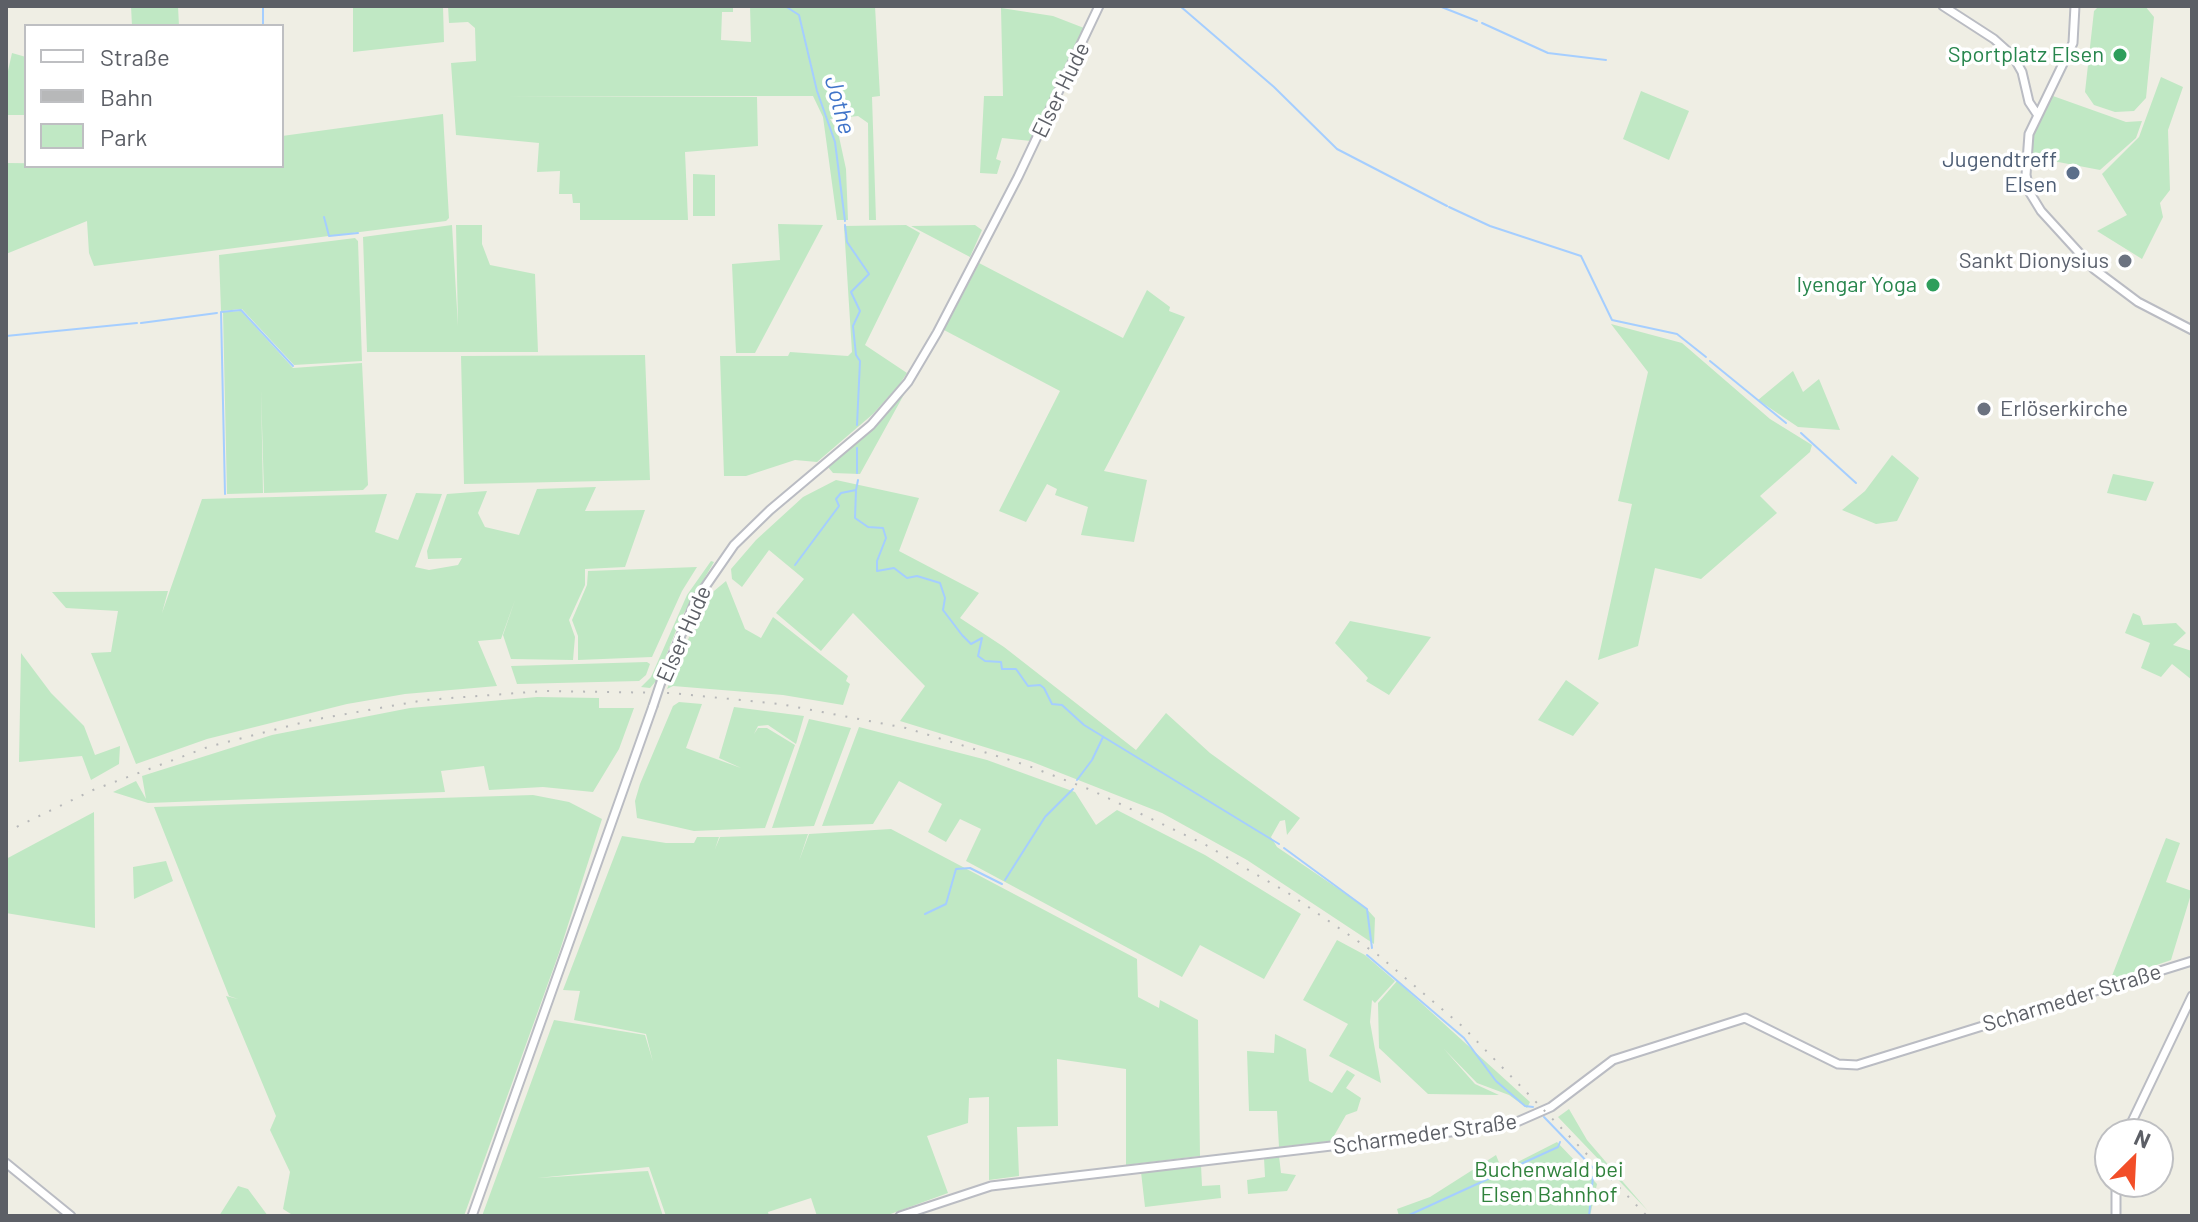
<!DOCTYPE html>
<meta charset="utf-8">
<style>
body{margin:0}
#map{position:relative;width:2198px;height:1222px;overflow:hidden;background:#efeee4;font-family:Barlow,sans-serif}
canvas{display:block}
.frame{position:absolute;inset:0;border:8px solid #5c5f66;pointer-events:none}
.legend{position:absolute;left:24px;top:24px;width:260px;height:144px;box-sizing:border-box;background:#fff;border:2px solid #bebfc2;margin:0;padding:10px 14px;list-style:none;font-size:24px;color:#5c5f66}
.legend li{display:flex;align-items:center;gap:16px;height:40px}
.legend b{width:40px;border:2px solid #bebfc2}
.north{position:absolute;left:2094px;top:1118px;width:80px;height:80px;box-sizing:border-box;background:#fff;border:2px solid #bebfc2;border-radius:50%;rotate:24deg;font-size:22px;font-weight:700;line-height:32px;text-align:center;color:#5c5f66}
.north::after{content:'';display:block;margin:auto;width:28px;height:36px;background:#f24e28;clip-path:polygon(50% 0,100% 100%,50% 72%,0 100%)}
</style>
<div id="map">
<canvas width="2198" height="1222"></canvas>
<div class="frame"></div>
<ul class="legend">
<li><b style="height:10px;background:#fff"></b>Straße</li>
<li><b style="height:10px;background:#b7b8b9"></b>Bahn</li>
<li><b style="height:22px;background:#c0e8c4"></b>Park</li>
</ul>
<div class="north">N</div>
</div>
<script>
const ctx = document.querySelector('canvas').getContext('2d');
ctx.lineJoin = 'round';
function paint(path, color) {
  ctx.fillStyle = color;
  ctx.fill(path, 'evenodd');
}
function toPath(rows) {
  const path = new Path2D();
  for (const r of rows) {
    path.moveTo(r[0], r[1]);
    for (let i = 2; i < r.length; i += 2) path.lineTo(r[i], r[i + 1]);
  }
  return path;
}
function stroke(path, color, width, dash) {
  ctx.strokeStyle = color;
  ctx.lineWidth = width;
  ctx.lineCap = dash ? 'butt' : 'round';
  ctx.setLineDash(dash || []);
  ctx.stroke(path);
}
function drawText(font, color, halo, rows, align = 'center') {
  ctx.font = font + ' Barlow,sans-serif';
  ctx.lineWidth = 7;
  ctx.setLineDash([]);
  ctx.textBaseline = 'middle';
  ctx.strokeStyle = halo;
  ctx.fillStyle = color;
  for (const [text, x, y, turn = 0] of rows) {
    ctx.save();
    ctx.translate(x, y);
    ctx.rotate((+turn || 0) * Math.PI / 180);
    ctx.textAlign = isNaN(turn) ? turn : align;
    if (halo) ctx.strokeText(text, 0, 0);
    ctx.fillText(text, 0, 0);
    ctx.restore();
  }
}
const green = toPath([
 [131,6,178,6,179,26,132,26],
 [353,6,443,6,444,42,353,52],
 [448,6,733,6,733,12,722,12,721,40,751,42,750,6,875,6,880,96,872,97,876,220,869,220,868,123,858,116,830,119,838,132,846,169,848,220,837,220,823,117,813,96,506,96,757,97,758,146,685,152,688,220,580,220,580,203,573,203,572,194,559,194,560,171,537,172,539,143,456,135,451,63,476,61,475,28,468,22,449,23],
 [2099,6,2145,6,2154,17,2146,98,2134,111,2115,112,2094,105,2085,92,2094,11],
 [1001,8,1053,16,1084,28,1031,141,1002,138,996,159,1001,161,997,174,980,173,984,96,1003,96],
 [12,53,26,57,26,115,6,115,6,80],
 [2161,77,2183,87,2168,130,2170,190,2160,203,2163,217,2142,259,2097,231,2127,215,2102,174,2139,137],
 [1641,91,1689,111,1669,160,1623,139],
 [2053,96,2126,122,2142,121,2136,138,2100,170,2032,157,2034,132],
 [443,114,449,218,446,221,94,266,89,253,87,221,6,254,6,163,282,166,282,136],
 [693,174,715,175,715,216,693,216],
 [778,224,823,225,755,353,736,353,732,264,780,260],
 [452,225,458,326,456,225,482,225,482,244,490,265,535,274,538,352,367,352,363,237],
 [906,225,920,233,865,345,907,373,899,385,873,414,817,462,795,460,746,476,724,476,720,356,788,356,790,352,848,356,852,352,844,226],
 [975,225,982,230,970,257,911,226],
 [355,238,358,241,362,361,294,365,242,309,221,311,219,255],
 [979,263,1123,338,1147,290,1170,307,1169,311,1185,317,1104,471,1147,480,1134,542,1081,535,1088,507,1055,495,1057,489,1047,484,1026,522,999,511,1060,391,944,330],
 [241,311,293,368,362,363,368,485,363,490,264,493,261,390,263,493,227,494,223,312],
 [1611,324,1682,343,1770,419,1812,445,1810,452,1760,496,1777,513,1701,579,1655,568,1638,646,1598,660,1632,504,1618,501,1648,372],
 [645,355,650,480,464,484,461,356],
 [1793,371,1803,392,1819,379,1840,430,1798,427,1758,400],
 [907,389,860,474,833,473,828,467,872,428],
 [1892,455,1919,478,1897,521,1876,524,1842,510,1865,491],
 [2113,474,2154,482,2146,501,2107,493],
 [836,480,919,498,899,551,979,593,960,618,1004,647,1136,750,1166,713,1210,753,1300,818,1287,835,1285,820,1280,821,1271,837,1277,847,1365,907,1375,918,1374,944,1247,860,1162,813,1030,761,900,721,925,686,853,613,821,651,776,613,804,579,769,550,742,587,732,579,731,569,756,540,803,497],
 [596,487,585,511,645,510,625,567,585,569,585,585,569,620,575,637,573,660,511,659,503,635,515,600,501,639,478,641,497,686,405,694,347,704,207,739,136,764,91,653,111,652,118,611,66,608,52,592,168,591,162,613,202,499,387,494,375,532,398,540,416,493,442,494,415,567,429,570,458,565,462,558,428,559,427,551,447,494,487,491,478,513,485,527,519,535,537,489],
 [711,561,714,562,681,618,656,681,650,688,641,687,651,677,687,595],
 [697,567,682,591,652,657,578,660,578,636,572,620,587,585,588,571],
 [726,581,745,629,761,638,773,617,848,676,846,681,850,684,843,705,783,695,673,686,667,689,696,621,714,591],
 [2133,613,2140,616,2143,625,2176,623,2186,633,2173,645,2192,651,2192,680,2172,664,2161,677,2141,668,2150,643,2125,633],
 [1350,621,1431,637,1389,695,1366,681,1368,678,1335,643],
 [21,653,51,693,84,726,95,755,120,746,119,764,91,780,82,756,19,762],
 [647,662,650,664,646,675,639,681,517,684,511,666],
 [1566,680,1599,703,1573,736,1538,720],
 [537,697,599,698,599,708,634,708,619,749,593,792,543,787,489,790,484,766,441,771,445,792,148,803,113,792,136,781,146,799,142,776,272,735,410,708],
 [679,702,702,704,686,748,741,768,719,758,734,707,804,716,796,744,768,725,758,726,754,734,758,728,767,728,795,745,765,828,694,831,637,818,635,801,640,784,673,706],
 [809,719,851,728,814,826,772,828],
 [859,727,987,760,1075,792,1096,825,1117,810,1205,855,1301,914,1264,979,1200,945,1182,977,966,861,981,829,960,819,946,842,928,832,942,804,899,781,873,824,822,826],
 [533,795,569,802,602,819,559,953,464,1216,294,1216,283,1209,290,1172,270,1130,276,1116,226,996,238,999,229,996,154,807],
 [94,812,95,928,6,913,6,859],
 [891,829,1137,959,1138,997,1159,1008,1160,1000,1198,1020,1200,1156,1126,1165,1126,1069,1057,1059,1058,1126,1017,1127,1019,1176,989,1180,989,1097,969,1098,968,1123,927,1136,948,1193,885,1216,817,1216,811,1198,768,1212,769,1216,666,1216,649,1167,537,1178,648,1171,663,1216,482,1216,554,1020,645,1035,653,1062,646,1034,574,1020,580,991,563,990,622,836,666,843,694,843,697,837,719,837,715,849,720,837,808,834,799,861,809,834],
 [2166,838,2180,843,2166,882,2192,891,2171,960,2110,981],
 [166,861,173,881,134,899,133,867],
 [1337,940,1365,955,1395,981,1375,1003,1372,1000,1370,1022,1381,1083,1329,1056,1348,1024,1303,1000],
 [1397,981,1530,1102,1527,1108,1509,1095,1477,1083,1444,1049,1475,1084,1499,1095,1428,1094,1379,1048,1378,1003],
 [1275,1034,1306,1049,1309,1081,1332,1093,1347,1070,1355,1075,1346,1088,1361,1098,1357,1111,1346,1115,1331,1141,1279,1147,1277,1111,1249,1111,1247,1051,1274,1053],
 [1569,1109,1587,1140,1648,1211,1558,1117],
 [1557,1142,1597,1184,1590,1216,1399,1216,1397,1209,1430,1197,1496,1155,1502,1170],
 [1279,1156,1281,1173,1296,1175,1287,1191,1248,1194,1247,1180,1265,1177,1264,1158],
 [1201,1165,1202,1186,1220,1185,1221,1198,1145,1207,1141,1172],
 [238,1186,248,1189,268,1216,219,1216]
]);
const stream = toPath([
 [785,6,799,15,817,91,835,142,845,221],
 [1180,6,1274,87,1337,149,1447,206],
 [1439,6,1477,21],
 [1482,23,1548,53,1606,60],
 [263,26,263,6],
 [1449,207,1490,226,1581,256,1612,320,1677,334,1706,357],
 [324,217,329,236,358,233],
 [845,225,847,242,869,274,851,292,860,311,853,326,856,355,860,361,857,425],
 [141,323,217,313],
 [6,336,137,323],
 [1710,361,1786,423],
 [1801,433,1856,483],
 [857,448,857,473],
 [856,490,855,518,868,527,883,528,886,538,877,561,877,571,894,568,907,578,917,576,940,583,945,598,943,610,962,635,971,644,982,638,978,656,985,661,1001,662,1002,669,1016,669,1028,686,1040,685,1044,688,1052,704,1062,705,1084,725,1279,844],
 [225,494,221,312,241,310,293,366],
 [795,565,839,506,836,499,841,493,856,490,858,480],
 [1077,780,1092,760,1103,737],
 [1284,848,1367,909,1372,948],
 [1005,880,1045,817,1073,789],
 [925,914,946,904,956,869,970,868,1002,884],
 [1367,955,1464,1038,1496,1081,1525,1106,1533,1107],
 [1544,1117,1597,1172],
 [1407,1216,1558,1147,1560,1142],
 [1589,1216,1593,1177]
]);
const secondary = toPath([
 [1943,6,1994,39,2013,56,2022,72,2029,102,2037,114],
 [2075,6,2073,43,2029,134,2026,175,2030,193,2041,211,2094,269,2138,302,2192,330],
 [661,682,696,600,734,545,770,510,871,425,908,382,937,333,1018,177,1099,6],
 [2126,1134,2192,996],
 [6,1163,71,1216],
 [472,1216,653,706],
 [900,1216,991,1186,1510,1125,1551,1107,1613,1060,1745,1018,1838,1064,1857,1065,2192,961],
 [2116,1216,2116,1182]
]);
const rail = toPath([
 [6,832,93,790,208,747,312,720,425,700,544,691,671,693,780,704,906,728,1026,765,1091,790,1206,845,1288,893,1378,955,1462,1026,1647,1216]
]);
const secondaryBridge = toPath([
 [653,706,661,682]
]);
const markers = [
 [2120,55,8,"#2e9e5b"],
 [2073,173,8,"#5c6f8a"],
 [2125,261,8,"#6b7280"],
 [1933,285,8,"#2e9e5b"],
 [1984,409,8,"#6b7280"]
];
const leisureNames = [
 ["Sportplatz Elsen",2104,55],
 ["Iyengar Yoga",1917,285]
];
const streetNames = [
 ["Elser Hude",1061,90,-64],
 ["Elser Hude",684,634,-66],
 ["Scharmeder Straße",2072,998,-17],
 ["Scharmeder Straße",1425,1134,-8]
];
const serviceNames = [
 ["Jugendtreff",2057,160],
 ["Elsen",2057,185]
];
const worshipNames = [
 ["Sankt Dionysius",2109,261],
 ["Erlöserkirche",2000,409,"left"]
];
const parkNames = [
 ["Buchenwald bei",1549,1170],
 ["Elsen Bahnhof",1549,1195]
];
const waterNames = [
 ["Jothe",840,105,75]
];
paint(green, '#c0e8c4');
stroke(stream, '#a5ceff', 2);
stroke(secondary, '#babcc3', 11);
stroke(secondary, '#fff', 7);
stroke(rail, '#b7b8b9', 2, [2, 10]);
stroke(secondaryBridge, '#babcc3', 11, []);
stroke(secondaryBridge, '#fff', 7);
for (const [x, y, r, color] of markers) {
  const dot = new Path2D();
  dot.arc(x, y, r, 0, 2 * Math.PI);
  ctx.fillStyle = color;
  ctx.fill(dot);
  stroke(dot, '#fff', 3);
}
drawText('22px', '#27864d', '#fff', leisureNames, 'right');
drawText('22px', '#5c5f66', '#fff', streetNames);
drawText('22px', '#4e5e75', '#fff', serviceNames, 'right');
drawText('22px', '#5b616d', '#fff', worshipNames, 'right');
drawText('22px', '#30823c', '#fff', parkNames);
drawText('italic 24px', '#4074c9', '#fff', waterNames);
</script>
